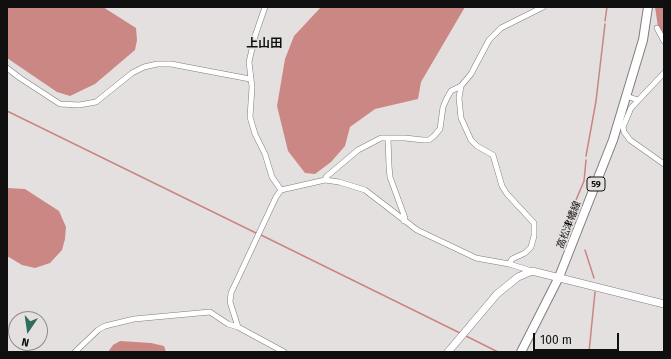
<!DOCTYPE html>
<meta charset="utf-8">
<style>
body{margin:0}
#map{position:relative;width:671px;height:359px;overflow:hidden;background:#e5e0e0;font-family:"Fira Sans",sans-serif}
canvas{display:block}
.frame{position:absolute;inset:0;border:8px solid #100f0f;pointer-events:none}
.north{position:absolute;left:8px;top:311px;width:40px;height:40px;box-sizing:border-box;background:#e5e0e0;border:1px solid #908c8c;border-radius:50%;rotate:193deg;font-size:11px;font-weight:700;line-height:16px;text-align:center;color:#100f0f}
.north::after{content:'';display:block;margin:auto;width:14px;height:18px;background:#2e6e5d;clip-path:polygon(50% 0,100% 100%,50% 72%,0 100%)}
.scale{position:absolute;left:533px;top:333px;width:86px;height:18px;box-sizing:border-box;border:2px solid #100f0f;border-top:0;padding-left:5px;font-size:12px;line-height:14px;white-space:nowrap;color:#100f0f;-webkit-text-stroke:3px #e5e0e0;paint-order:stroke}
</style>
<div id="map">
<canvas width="671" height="359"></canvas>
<div class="frame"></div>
<div class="north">N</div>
<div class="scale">100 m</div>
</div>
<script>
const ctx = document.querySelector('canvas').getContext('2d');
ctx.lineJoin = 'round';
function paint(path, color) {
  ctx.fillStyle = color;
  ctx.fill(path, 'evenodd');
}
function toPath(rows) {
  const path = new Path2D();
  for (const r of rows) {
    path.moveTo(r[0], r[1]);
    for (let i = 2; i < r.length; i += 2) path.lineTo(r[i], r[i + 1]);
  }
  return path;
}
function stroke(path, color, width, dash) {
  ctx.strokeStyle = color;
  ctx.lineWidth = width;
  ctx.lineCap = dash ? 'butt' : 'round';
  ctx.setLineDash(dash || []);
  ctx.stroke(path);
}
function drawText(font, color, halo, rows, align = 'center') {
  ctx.font = font + ' "Fira Sans","Noto Sans JP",sans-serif';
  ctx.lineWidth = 3.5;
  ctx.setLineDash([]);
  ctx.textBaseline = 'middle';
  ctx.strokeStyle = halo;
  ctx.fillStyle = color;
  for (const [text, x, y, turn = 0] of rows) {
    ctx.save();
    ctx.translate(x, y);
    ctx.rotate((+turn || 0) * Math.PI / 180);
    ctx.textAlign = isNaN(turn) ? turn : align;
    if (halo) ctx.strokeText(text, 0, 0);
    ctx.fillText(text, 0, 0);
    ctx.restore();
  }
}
const forest = toPath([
 [7,7,103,7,136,28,137,40,135,50,95,84,70,96,57,92,7,58],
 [321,7,465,7,421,82,418,99,375,109,350,127,345,146,331,162,315,174,305,173,288,151,277,106,285,59,294,36],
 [655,7,664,7,664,37,658,27],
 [7,188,25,189,59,211,66,227,65,239,62,250,50,263,35,268,22,265,7,256],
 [120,341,151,343,164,346,166,352,108,352,113,345]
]);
const stream = toPath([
 [605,21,607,7],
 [7,111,256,233],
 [586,156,596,101,605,24],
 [568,219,584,181,586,160],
 [261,235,460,333],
 [585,250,594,278],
 [466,336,498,352],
 [589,352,595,292]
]);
const street = toPath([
 [265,7,255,36,249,62,252,87,250,117,255,134,265,154,272,177,281,190],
 [657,28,664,41],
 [7,68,20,78,60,104,79,105,96,102,132,73,144,67,157,64,171,64,250,79],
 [664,73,631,108,623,127,624,132,630,140,664,164],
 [626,96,638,100],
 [388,138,405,138,423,140,429,140,434,136,440,129,443,107,447,98,451,91,461,86],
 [325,180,326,177,358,150,381,138,388,138,389,166,390,177,405,218,404,221],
 [509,264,512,259,525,253,531,247,534,236,534,223,507,194,502,186,493,155,477,146,471,140,461,118,459,98,461,86,471,74,489,40,501,28,543,7],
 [238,327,230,302,231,293,276,197,281,190,325,180,339,182,365,190,417,230,476,258,509,264,532,271],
 [75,352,98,330,105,326,134,319,210,312,228,324,238,327,284,352]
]);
const secondary = toPath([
 [448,352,497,294,518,277,532,271,664,304]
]);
const primary = toPath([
 [521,352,559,277,613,140,643,40,648,7]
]);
const shields = [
 [596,184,18]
];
const shieldNames = [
 ["59",596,184]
];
const streetNames = [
 ["高松津幡線",569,225,-69]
];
const quarterNames = [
 ["上山田",264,44]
];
paint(forest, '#cb8783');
stroke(stream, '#c98582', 1.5);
stroke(street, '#807c7c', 6);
stroke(secondary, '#807c7c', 8);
stroke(primary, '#807c7c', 10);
stroke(street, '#fff', 5);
stroke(secondary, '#fff', 7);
stroke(primary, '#fff', 8);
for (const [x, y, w] of shields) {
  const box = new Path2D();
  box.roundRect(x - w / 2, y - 7, w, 14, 3);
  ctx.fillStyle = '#e5e0e0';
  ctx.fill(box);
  stroke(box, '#100f0f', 1);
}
drawText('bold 9px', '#100f0f', null, shieldNames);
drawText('10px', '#100f0f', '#e5e0e0', streetNames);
drawText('bold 12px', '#100f0f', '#e5e0e0', quarterNames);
</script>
